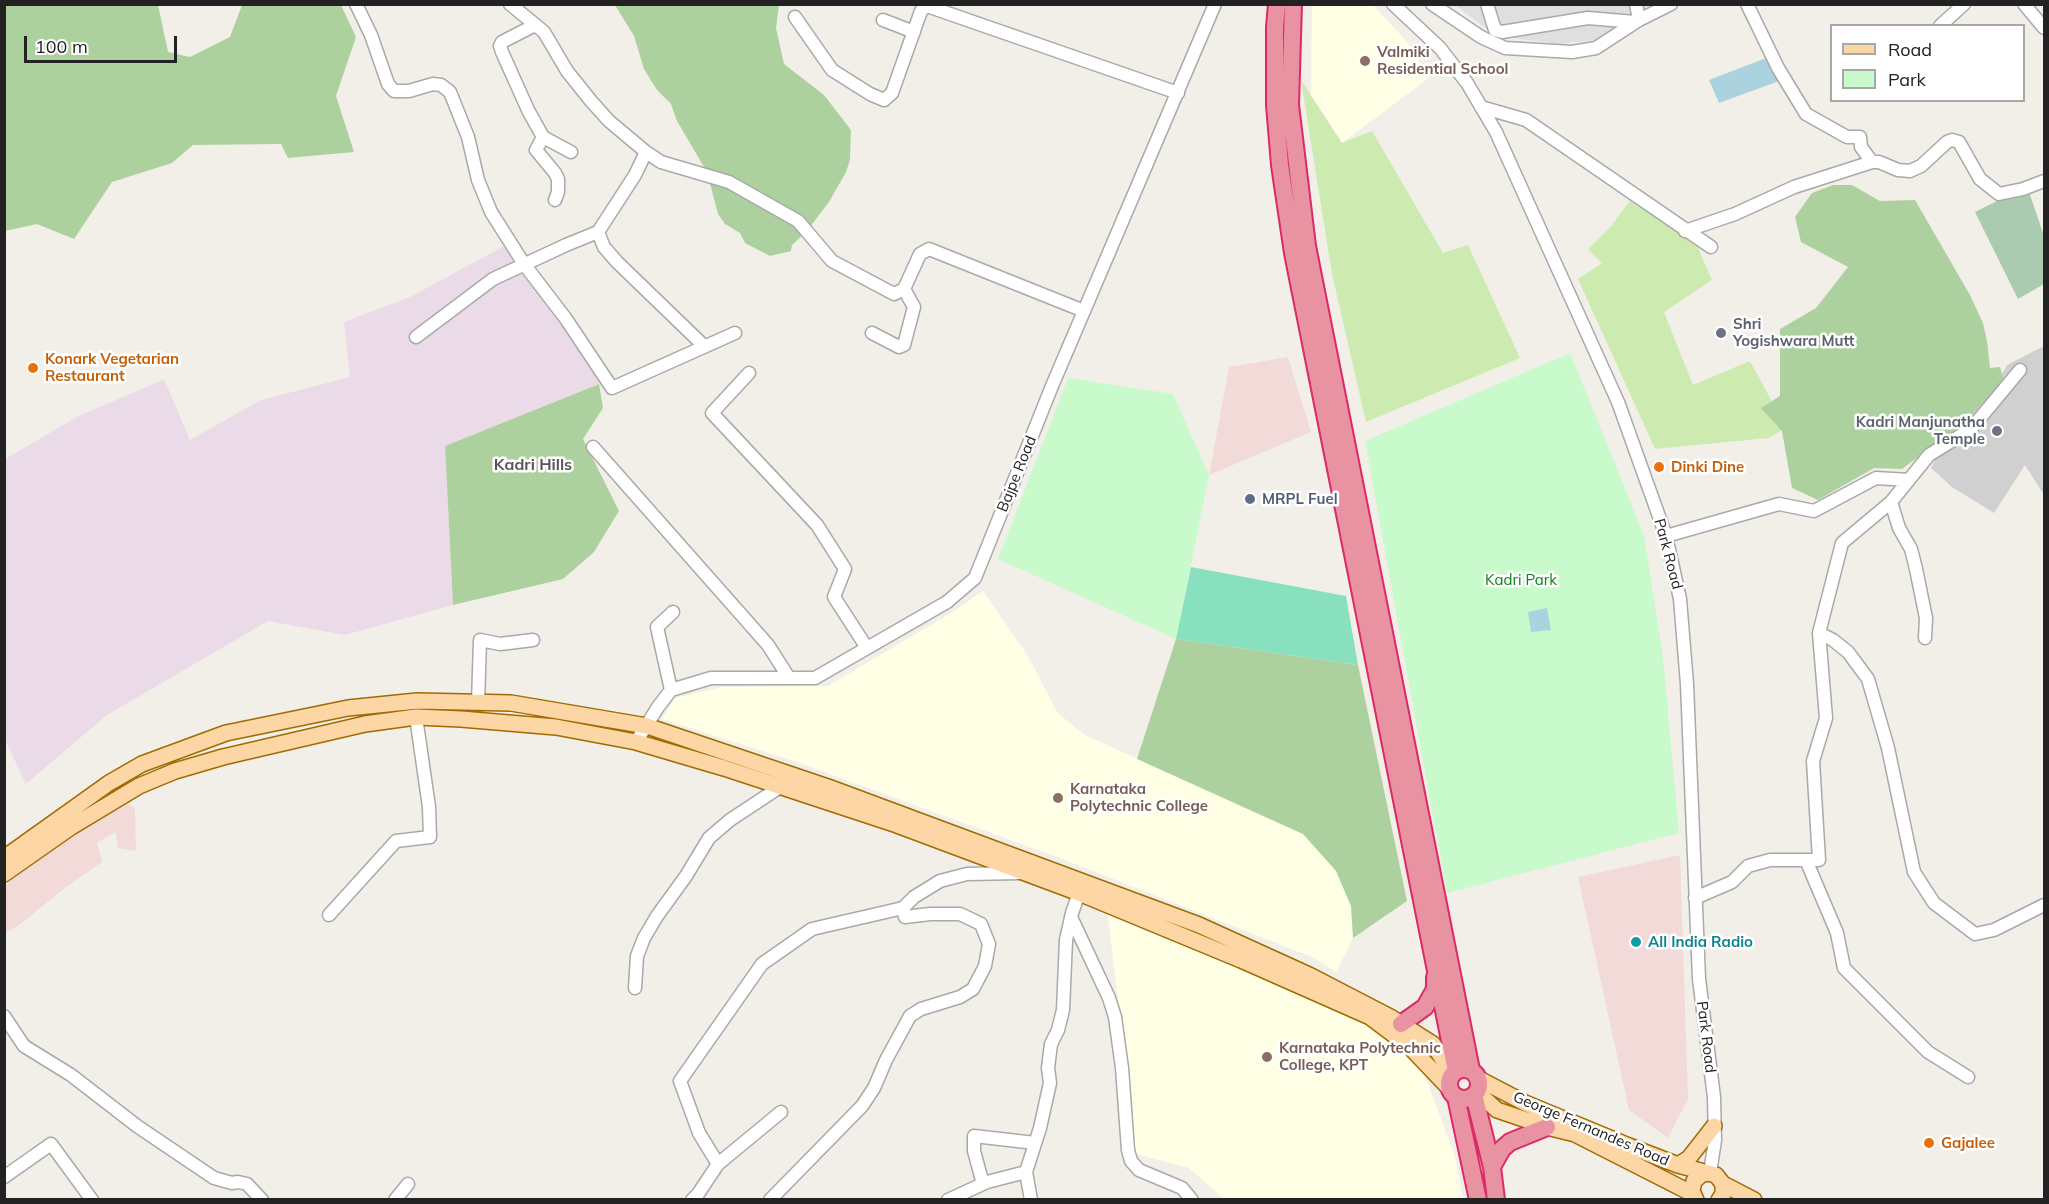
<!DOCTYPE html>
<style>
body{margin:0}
#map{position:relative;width:2049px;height:1204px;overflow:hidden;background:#f2efe9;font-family:Mulish,sans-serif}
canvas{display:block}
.frame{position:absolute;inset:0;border:6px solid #222;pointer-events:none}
.legend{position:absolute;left:1830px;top:24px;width:195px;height:78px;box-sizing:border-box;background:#fff;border:2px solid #a7a7a7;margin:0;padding:8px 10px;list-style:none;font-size:18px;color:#222}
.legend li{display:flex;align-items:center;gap:12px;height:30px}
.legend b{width:30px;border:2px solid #a7a7a7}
.scale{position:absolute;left:24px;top:36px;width:153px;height:27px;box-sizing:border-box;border:3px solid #222;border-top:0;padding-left:8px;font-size:18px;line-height:21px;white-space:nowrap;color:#222;-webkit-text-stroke:4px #fff;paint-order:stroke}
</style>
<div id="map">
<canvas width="2049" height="1204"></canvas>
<div class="frame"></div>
<ul class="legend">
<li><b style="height:8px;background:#fcd6a4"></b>Road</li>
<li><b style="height:16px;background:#c8facc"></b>Park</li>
</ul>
<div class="scale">100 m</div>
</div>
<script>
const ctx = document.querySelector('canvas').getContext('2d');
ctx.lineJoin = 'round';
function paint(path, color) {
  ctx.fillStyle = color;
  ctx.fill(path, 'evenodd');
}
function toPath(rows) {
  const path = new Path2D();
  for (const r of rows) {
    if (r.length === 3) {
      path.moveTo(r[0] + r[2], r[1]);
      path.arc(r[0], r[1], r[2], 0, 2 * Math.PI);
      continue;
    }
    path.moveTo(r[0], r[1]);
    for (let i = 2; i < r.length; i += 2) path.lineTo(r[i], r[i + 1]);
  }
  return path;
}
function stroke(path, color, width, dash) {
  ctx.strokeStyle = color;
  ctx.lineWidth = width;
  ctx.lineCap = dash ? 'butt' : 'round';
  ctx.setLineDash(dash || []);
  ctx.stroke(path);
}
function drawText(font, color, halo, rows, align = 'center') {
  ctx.font = font + ' Mulish,sans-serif';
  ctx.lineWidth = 5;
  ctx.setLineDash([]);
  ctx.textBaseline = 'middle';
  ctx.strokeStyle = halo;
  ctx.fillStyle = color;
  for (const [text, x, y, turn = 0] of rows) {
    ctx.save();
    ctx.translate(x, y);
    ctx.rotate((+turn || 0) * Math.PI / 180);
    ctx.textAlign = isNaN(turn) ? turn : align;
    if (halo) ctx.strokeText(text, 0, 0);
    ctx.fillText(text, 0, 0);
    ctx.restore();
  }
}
const residential = toPath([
 [1455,5,1649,5,1596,40,1559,44,1496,36]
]);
const commercial = toPath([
 [1288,357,1311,432,1209,475,1229,367],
 [128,804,135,808,136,851,118,848,116,832,97,843,102,862,66,887,18,926,5,933,5,885,40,857,94,823],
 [1680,855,1688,1099,1668,1138,1629,1110,1578,877]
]);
const industrial = toPath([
 [508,244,613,378,445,446,453,605,345,635,268,621,107,715,26,784,5,740,5,459,77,417,164,379,190,440,261,400,350,377,344,322,410,297]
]);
const education = toPath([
 [1312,5,1373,5,1409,44,1429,78,1342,143,1311,97],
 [983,591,1028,656,1057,712,1083,734,1303,834,1336,870,1351,906,1353,938,1336,972,1312,957,1060,858,794,761,662,719,675,698,722,687,828,686,951,613],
 [1107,908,1255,969,1395,1038,1425,1076,1455,1156,1463,1199,1224,1199,1189,1168,1136,1154]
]);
const religious = toPath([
 [2044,346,2044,495,2025,465,1994,513,1952,487,1931,468,1970,392,1989,397,2007,365]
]);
const grass = toPath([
 [1301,80,1342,143,1372,131,1443,253,1468,245,1520,358,1366,422,1332,274],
 [1630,201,1696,243,1712,280,1664,312,1693,385,1750,361,1770,398,1782,430,1769,438,1655,449,1578,279,1602,263,1588,249,1611,226]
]);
const forest = toPath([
 [4,5,158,5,168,52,190,57,230,37,242,5,341,5,356,37,336,96,354,152,288,158,281,144,193,145,172,163,112,182,74,239,37,224,5,231],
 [615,5,779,5,776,28,784,64,824,95,851,130,850,160,846,172,829,202,806,232,792,245,791,251,770,256,745,243,740,233,725,224,718,214,707,172,677,121,671,104,657,90,644,69,634,36],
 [1833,185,1852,185,1880,201,1915,200,1970,295,1983,323,1987,341,1990,368,2000,367,2004,380,1965,422,1902,469,1874,468,1818,500,1792,488,1782,431,1761,408,1780,396,1780,329,1816,308,1848,267,1801,242,1795,217,1812,193],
 [599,384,603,408,583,439,619,511,594,552,563,579,453,605,445,446],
 [1176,639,1358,665,1407,901,1353,938,1351,906,1336,871,1303,834,1137,759]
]);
const cemetery = toPath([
 [2027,186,2044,236,2044,284,2018,299,1975,212]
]);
const park = toPath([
 [1570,353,1644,535,1663,657,1679,833,1447,893,1365,441],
 [1068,378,1173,394,1209,475,1176,639,998,559]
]);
const pitch = toPath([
 [1191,567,1346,596,1358,665,1176,639]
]);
const water = toPath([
 [1766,58,1779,81,1719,103,1709,80],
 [1547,608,1551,630,1531,632,1528,612]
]);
const minor = toPath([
 [356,4,371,35,388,84,394,91,409,91,433,84,441,85,450,92,468,137,478,180,491,212,524,264,566,319,612,388,735,333],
 [510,4,544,32,567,71,591,101,609,121,646,152,661,162,729,182,798,221,832,261,894,294,904,289],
 [1393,4,1440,48,1467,83,1496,132,1618,402,1666,536,1680,599,1687,684,1699,979,1714,1097,1715,1140,1710,1173],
 [1432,4,1481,37,1505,48,1572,52,1596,48,1639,20,1671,4],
 [1487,4,1495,30,1502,32,1588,18,1635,22],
 [1636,4,1639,20],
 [1747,4,1778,68,1806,114,1847,137,1860,137,1861,147,1872,162,1879,162,1898,170,1910,171,1921,166,1947,142,1952,140,1959,142,1980,179,1999,194,2023,189,2044,181],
 [2024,4,2044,28],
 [795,17,832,70,870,94,884,100,892,93,921,11,927,6,1178,93],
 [883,20,914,32],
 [535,25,502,42,500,46,502,52,528,110,543,137,571,152],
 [1940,26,1964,4],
 [1481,107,1526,120,1711,247],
 [543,137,536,150,555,173,558,179,558,192,555,200],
 [646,152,635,175,598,232,604,247,617,262,704,346],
 [1685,231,1735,214,1794,187,1872,162],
 [872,333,899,347,904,345,914,307,904,289,920,254,929,249,1084,311],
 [416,337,493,279,566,245,598,232],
 [749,373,712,413,817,525,845,569,834,597,867,648],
 [593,447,768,645,789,678],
 [1666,536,1779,504,1814,511,1876,478,1909,480],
 [1819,633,1833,640,1848,652,1868,679,1888,748,1914,872,1934,903,1975,934,1994,930,2044,905],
 [1925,638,1926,618,1916,569,1911,549,1899,528,1891,502,1929,455,1971,429,2020,370],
 [671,690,657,627,673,612],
 [478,703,480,640,500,644,533,640],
 [636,742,658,707,671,690,711,678,815,678,947,602,975,578,1052,386,1215,4],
 [1806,860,1837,933,1844,968,1928,1052,1968,1077],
 [1695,898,1732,882,1748,866,1770,860,1819,860,1813,761,1826,718,1819,633,1842,543,1891,502],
 [329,915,396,841,430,837,429,807,416,717],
 [1071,917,1109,998,1115,1017,1122,1068,1128,1150,1131,1161,1139,1170,1182,1188,1192,1200],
 [635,988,637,956,644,938,657,916,686,876,709,838,730,820,780,787],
 [4,1016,24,1046,71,1075,137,1126,214,1178,232,1183,238,1182,247,1184,262,1200],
 [718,1164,781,1112],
 [4,1177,51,1144,92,1200],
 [983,1184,974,1151,974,1136,1035,1143],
 [395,1200,408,1184],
 [692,1200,698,1194,718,1164,699,1133,680,1081,762,964,812,929,903,908],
 [770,1200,862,1106,874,1088,886,1060,910,1016,921,1009,960,997,973,989,985,966,989,944,981,924,960,914,930,914,905,917,903,908,914,897,940,881,967,874,1020,873],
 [948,1200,987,1182,1026,1172],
 [1031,1200,1026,1172,1040,1128,1050,1083,1048,1068,1051,1044,1058,1030,1063,1010,1066,940,1072,913,1079,893]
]);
const major = toPath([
 [4,858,109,783,142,764,226,733,348,708,417,701,511,703,647,726,828,787,1199,925,1309,975,1392,1018,1433,1044,1452,1074],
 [4,874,71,827,139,786,175,771,223,757,365,724,416,717,461,719,556,727,636,742,724,768,897,825,1079,893,1241,960,1370,1017,1410,1047,1450,1089],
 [1477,1078,1525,1103,1629,1146,1678,1165,1708,1173],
 [1477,1092,1497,1110,1547,1127,1575,1134,1693,1194],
 [1678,1165,1689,1158,1714,1126],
 [1723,1184,1754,1200],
 [1696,1200,1692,1191,1694,1181,1702,1174,1708,1173,1716,1175,1723,1184,1723,1194,1719,1200]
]);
const highway = toPath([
 [1277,4,1275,27,1275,105,1280,165,1293,253,1456,1071],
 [1293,4,1290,105,1307,246,1471,1070],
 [1401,1024,1425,1007,1435,989,1435,977],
 [1464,1084,15],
 [1474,1095,1492,1167,1496,1200],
 [1456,1097,1478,1200],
 [1492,1167,1502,1149,1510,1142,1547,1127]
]);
const markers = [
 [1365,61,6,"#8d6e63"],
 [1721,333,6,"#6b7280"],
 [33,368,6,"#e8710a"],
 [1997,431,6,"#6b7280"],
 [1659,467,6,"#e8710a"],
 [1250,499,6,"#5c6f8a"],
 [1058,798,6,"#8d6e63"],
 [1636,942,6,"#0f9aa8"],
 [1267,1057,6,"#8d6e63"],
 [1929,1143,6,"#e8710a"]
];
const educationNames = [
 ["Valmiki",1377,52],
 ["Residential School",1377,69],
 ["Karnataka",1070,789],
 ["Polytechnic College",1070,806],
 ["Karnataka Polytechnic",1279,1048],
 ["College, KPT",1279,1065]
];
const worshipNames = [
 ["Shri",1733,324],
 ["Yogishwara Mutt",1733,341],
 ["Kadri Manjunatha",1985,422,"right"],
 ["Temple",1985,439,"right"]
];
const foodNames = [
 ["Konark Vegetarian",45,359],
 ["Restaurant",45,376],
 ["Dinki Dine",1671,467],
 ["Gajalee",1941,1143]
];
const streetNames = [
 ["Bajpe Road",1017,474,-68],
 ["Park Road",1668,554,75],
 ["Park Road",1706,1037,83],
 ["George Fernandes Road",1591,1129,23]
];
const serviceNames = [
 ["MRPL Fuel",1262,499]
];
const parkNames = [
 ["Kadri Park",1521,580]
];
const cultureNames = [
 ["All India Radio",1648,942]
];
const neighbourhoodNames = [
 ["Kadri Hills",533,465]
];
paint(residential, '#e0dfdf');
paint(commercial, '#f2dad9');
paint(industrial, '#ebdbe8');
paint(education, '#ffffe5');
paint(religious, '#d0d0d0');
paint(grass, '#cdebb0');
paint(forest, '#add19e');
paint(cemetery, '#aacbaf');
paint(park, '#c8facc');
paint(pitch, '#88e0be');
paint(water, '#aad3df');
stroke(minor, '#a9a9a9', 15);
stroke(major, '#a06b00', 18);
stroke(highway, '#dc2a67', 20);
stroke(minor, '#fff', 12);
stroke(major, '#fcd6a4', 15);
stroke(highway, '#e892a2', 16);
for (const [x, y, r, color] of markers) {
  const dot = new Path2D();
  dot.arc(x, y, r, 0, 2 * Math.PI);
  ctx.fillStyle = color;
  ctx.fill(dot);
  stroke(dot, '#fff', 2);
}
drawText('bold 15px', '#785e54', '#fff', educationNames, 'left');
drawText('bold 15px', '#5b616d', '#fff', worshipNames, 'left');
drawText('bold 15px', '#c56008', '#fff', foodNames, 'left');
drawText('15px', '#222', '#fff', streetNames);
drawText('bold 15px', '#4e5e75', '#fff', serviceNames, 'left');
drawText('15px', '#0c8416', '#fff', parkNames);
drawText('bold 15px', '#0d838f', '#fff', cultureNames, 'left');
drawText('bold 16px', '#555', '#fff', neighbourhoodNames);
</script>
